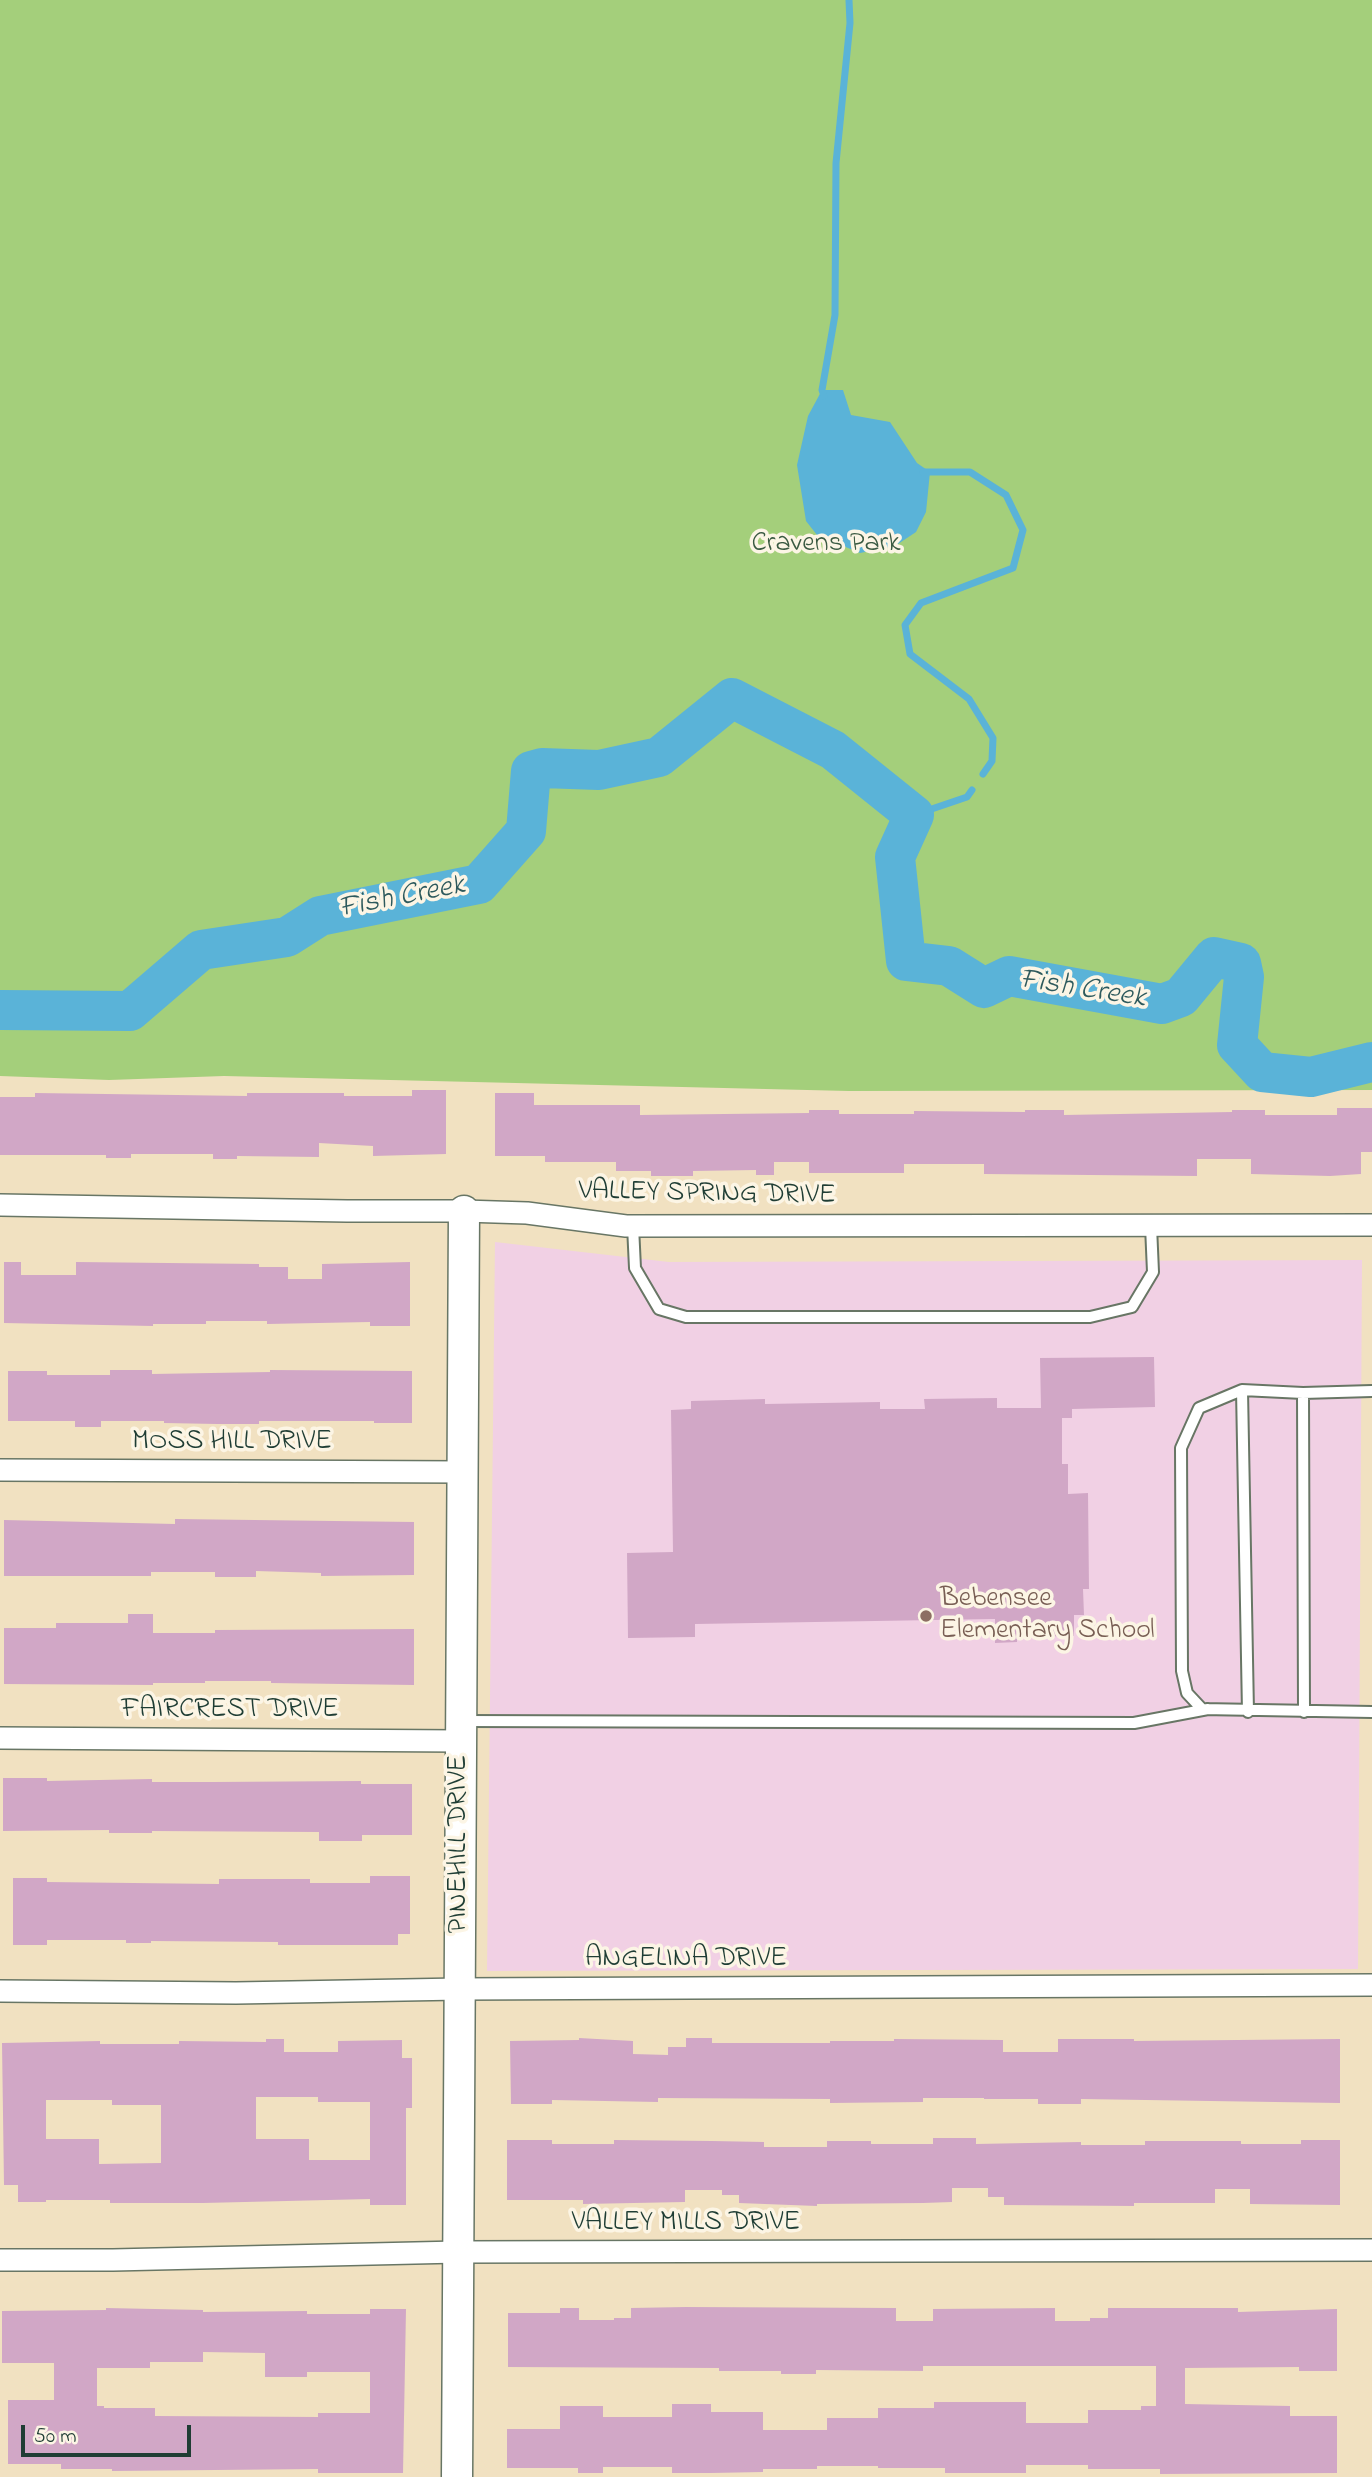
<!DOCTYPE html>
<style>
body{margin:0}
#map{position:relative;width:1372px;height:2477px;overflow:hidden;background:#f1e1c1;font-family:"Indie Flower",sans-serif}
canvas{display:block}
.scale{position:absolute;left:21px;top:2425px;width:170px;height:32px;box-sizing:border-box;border:4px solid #1f3d34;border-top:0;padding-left:9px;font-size:21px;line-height:24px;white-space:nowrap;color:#1f3d34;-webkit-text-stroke:5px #fcf5e5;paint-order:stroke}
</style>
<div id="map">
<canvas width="1372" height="2477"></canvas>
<div class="scale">50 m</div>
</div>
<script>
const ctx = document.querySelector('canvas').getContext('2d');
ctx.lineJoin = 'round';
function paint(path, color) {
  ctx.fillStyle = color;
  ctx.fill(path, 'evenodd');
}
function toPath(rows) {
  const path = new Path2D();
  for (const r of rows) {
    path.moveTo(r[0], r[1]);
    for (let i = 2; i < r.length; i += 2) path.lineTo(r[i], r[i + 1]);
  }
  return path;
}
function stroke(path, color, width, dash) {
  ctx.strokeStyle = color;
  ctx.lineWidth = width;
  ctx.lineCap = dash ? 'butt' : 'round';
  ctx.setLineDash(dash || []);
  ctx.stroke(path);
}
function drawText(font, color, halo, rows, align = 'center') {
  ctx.font = font + ' "Indie Flower",sans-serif';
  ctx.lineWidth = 7;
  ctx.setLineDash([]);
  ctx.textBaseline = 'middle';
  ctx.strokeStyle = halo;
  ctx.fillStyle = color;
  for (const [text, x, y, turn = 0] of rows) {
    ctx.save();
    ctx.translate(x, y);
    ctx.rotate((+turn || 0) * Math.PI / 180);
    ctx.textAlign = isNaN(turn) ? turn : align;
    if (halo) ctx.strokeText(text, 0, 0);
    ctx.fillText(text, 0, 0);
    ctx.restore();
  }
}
const built = toPath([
 [495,1242,669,1262,1362,1260,1358,1969,487,1971]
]);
const green = toPath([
 [0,0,1372,0,1372,1090,849,1091,224,1076,109,1080,0,1076]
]);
const water = toPath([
 [822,390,843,390,851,415,890,422,917,463,930,472,926,512,916,532,895,546,860,553,817,535,806,521,797,465,808,416]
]);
const stream = toPath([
 [824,396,822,390,835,315,836,163,850,23,849,0],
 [923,472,970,472,1006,495,1023,530,1013,568,921,603,905,625,910,654,969,699,993,738,992,761,983,774],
 [914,815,967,797,972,790]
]);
const river = toPath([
 [0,1010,130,1011,201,950,287,937,320,916,479,884,526,831,531,771,542,768,599,770,659,757,732,698,833,750,914,815,895,857,906,961,949,966,984,988,1009,976,1162,1004,1181,997,1214,957,1241,963,1244,977,1237,1045,1262,1072,1311,1077,1372,1062]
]);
const building = toPath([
 [412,1090,446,1090,446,1154,373,1156,373,1146,319,1143,319,1157,237,1156,237,1159,213,1159,213,1154,131,1154,131,1158,106,1158,106,1155,0,1155,0,1097,35,1097,35,1093,247,1096,247,1093,344,1093,344,1096,412,1096],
 [495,1093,534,1093,534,1105,640,1105,640,1115,809,1113,809,1110,839,1110,839,1114,914,1114,914,1111,1025,1112,1025,1110,1064,1110,1064,1115,1232,1112,1232,1110,1265,1110,1265,1115,1337,1115,1337,1108,1372,1108,1372,1152,1361,1152,1361,1174,1330,1176,1251,1174,1251,1159,1197,1159,1197,1176,984,1174,984,1164,904,1164,904,1173,809,1173,809,1162,774,1162,774,1175,756,1175,756,1170,693,1171,693,1176,651,1176,651,1171,616,1171,616,1162,545,1162,545,1156,495,1156],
 [4,1262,21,1262,21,1275,76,1275,76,1262,259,1264,259,1267,288,1267,288,1279,322,1279,322,1264,410,1262,410,1326,370,1326,370,1322,267,1324,267,1321,206,1321,206,1324,153,1324,153,1326,4,1323],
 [1154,1357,1155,1407,1072,1409,1072,1418,1062,1418,1062,1464,1068,1464,1068,1494,1088,1493,1089,1589,1083,1589,1084,1615,1074,1615,1074,1636,1017,1637,1017,1642,995,1643,995,1619,695,1624,695,1637,628,1638,627,1553,673,1552,671,1410,691,1409,691,1401,765,1399,765,1404,880,1402,880,1409,925,1409,924,1399,997,1398,997,1408,1041,1408,1040,1358],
 [110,1370,152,1370,152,1374,270,1372,270,1370,412,1371,412,1423,374,1423,374,1421,259,1421,259,1424,217,1424,164,1423,164,1421,101,1421,101,1427,75,1427,75,1421,8,1421,8,1371,47,1371,47,1375,110,1375],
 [175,1519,414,1522,414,1575,321,1576,321,1573,256,1571,256,1577,215,1577,215,1572,151,1572,151,1576,4,1576,4,1520,175,1524],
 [128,1614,153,1614,153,1633,215,1633,215,1630,414,1629,414,1685,271,1683,271,1681,205,1681,205,1683,153,1683,153,1685,4,1684,4,1628,56,1628,56,1623,128,1623],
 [3,1778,47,1778,47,1781,152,1779,152,1782,214,1782,361,1781,361,1784,412,1784,412,1835,362,1835,362,1841,319,1841,319,1832,152,1831,152,1833,109,1833,109,1830,3,1831],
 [370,1876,410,1876,410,1934,398,1934,398,1945,278,1945,278,1942,151,1941,151,1943,126,1943,126,1940,47,1940,47,1945,13,1945,13,1878,47,1878,47,1882,219,1884,219,1879,310,1879,310,1883,370,1883],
 [579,2038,633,2041,633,2054,668,2055,668,2047,686,2047,686,2038,712,2038,712,2043,830,2043,830,2041,894,2041,894,2039,1003,2040,1003,2052,1058,2052,1058,2039,1134,2039,1134,2041,1340,2039,1340,2103,1081,2099,1081,2104,1038,2104,1038,2099,984,2099,984,2098,923,2098,923,2102,830,2103,830,2099,658,2098,658,2102,552,2100,552,2104,511,2104,510,2041,579,2040],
 [266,2039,284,2039,284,2052,338,2052,338,2041,402,2040,402,2058,412,2058,412,2108,406,2108,406,2205,370,2205,370,2199,203,2203,110,2203,110,2200,46,2200,46,2202,18,2202,18,2185,4,2185,2,2043,100,2041,100,2044,179,2044,179,2041,266,2042],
 [256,2097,318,2097,318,2102,370,2102,370,2160,309,2160,309,2139,256,2139],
 [46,2100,112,2100,112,2105,161,2105,161,2163,99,2164,99,2139,46,2139],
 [933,2138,976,2138,976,2144,1081,2142,1081,2145,1145,2145,1145,2141,1241,2141,1241,2144,1301,2144,1301,2140,1340,2140,1340,2205,1250,2204,1250,2189,1215,2189,1215,2203,1134,2203,1134,2206,1004,2205,1004,2197,988,2197,988,2188,952,2188,952,2202,923,2203,817,2204,817,2206,739,2203,739,2195,722,2195,722,2190,685,2190,685,2202,583,2204,583,2200,507,2200,507,2140,552,2140,552,2144,614,2144,614,2140,712,2141,764,2142,764,2147,827,2147,827,2141,871,2141,871,2144,933,2144],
 [686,2307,896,2308,896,2321,933,2321,933,2309,1055,2308,1055,2321,1090,2321,1090,2318,1108,2318,1108,2308,1238,2308,1238,2312,1337,2309,1337,2371,1299,2371,1299,2367,1185,2368,1185,2404,1290,2406,1290,2416,1337,2416,1337,2473,1160,2474,1160,2469,1088,2469,1088,2465,1026,2465,1026,2473,945,2473,945,2468,878,2468,878,2466,817,2466,817,2469,763,2469,763,2472,711,2473,672,2473,672,2467,603,2467,603,2473,578,2473,578,2468,507,2468,507,2429,560,2429,560,2406,603,2406,603,2417,672,2417,672,2404,711,2404,711,2412,763,2412,763,2430,827,2430,827,2418,878,2418,878,2408,934,2408,934,2402,1026,2402,1026,2423,1088,2423,1088,2410,1141,2410,1141,2406,1156,2406,1156,2366,923,2366,923,2371,816,2370,816,2374,781,2374,781,2371,719,2371,719,2368,508,2367,508,2313,560,2313,560,2308,579,2308,579,2320,614,2320,614,2318,631,2318,631,2308],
 [106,2308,203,2310,203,2312,307,2311,307,2314,370,2314,370,2309,406,2309,403,2473,318,2473,318,2469,112,2471,112,2469,61,2469,61,2464,8,2464,8,2400,54,2400,54,2363,2,2363,2,2311,106,2310],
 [203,2352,265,2353,265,2377,307,2377,307,2372,370,2372,370,2413,318,2413,318,2417,155,2416,155,2408,104,2408,104,2406,97,2406,97,2368,150,2368,150,2362,203,2362]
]);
const lane = toPath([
 [633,1226,635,1268,659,1309,686,1317,1090,1317,1132,1307,1153,1272,1151,1226],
 [1242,1390,1248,1712],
 [1372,1391,1303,1393,1242,1390,1199,1408,1181,1448,1182,1671,1187,1693,1202,1709,1372,1712],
 [1303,1393,1304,1712],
 [463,1721,1134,1723,1208,1709]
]);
const street = toPath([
 [0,1205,347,1211,464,1211,527,1213,626,1226,1372,1225],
 [0,1470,464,1472],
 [0,1738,460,1741],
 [0,1991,236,1993,460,1989,1372,1985],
 [0,2260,113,2260,458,2252,1372,2250]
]);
const secondary = toPath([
 [457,2477,464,1211]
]);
const markers = [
 [926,1616,7,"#8d6e63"]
];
const parkNames = [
 ["Cravens Park",826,545]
];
const streetNames = [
 ["VALLEY SPRING DRIVE",707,1195,1],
 ["MOSS HILL DRIVE",232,1443],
 ["FAIRCREST DRIVE",230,1711],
 ["PINEHILL DRIVE",460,1844,-90],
 ["ANGELINA DRIVE",686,1960],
 ["VALLEY MILLS DRIVE",686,2224]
];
const educationNames = [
 ["Bebensee",940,1600],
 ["Elementary School",940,1632]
];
const waterNames = [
 ["Fish Creek",402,899,-11],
 ["Fish Creek",1082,991,9]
];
paint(built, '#f1d0e4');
paint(green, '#a4cf7b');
paint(water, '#5ab3d8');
stroke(stream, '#5ab3d8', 7);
stroke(river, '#5ab3d8', 40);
paint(building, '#d1a7c6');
stroke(lane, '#687665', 14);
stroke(street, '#687665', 24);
stroke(secondary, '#687665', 33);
stroke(lane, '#fff', 10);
stroke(street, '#fff', 21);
stroke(secondary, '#fff', 30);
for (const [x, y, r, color] of markers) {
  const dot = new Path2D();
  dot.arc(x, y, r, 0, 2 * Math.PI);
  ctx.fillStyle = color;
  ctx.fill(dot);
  stroke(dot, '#fcf5e5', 2.5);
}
drawText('28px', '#3a5a42', '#fcf5e5', parkNames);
drawText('28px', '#1f3d34', '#fcf5e5', streetNames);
drawText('28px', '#785e54', '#fcf5e5', educationNames, 'left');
drawText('italic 30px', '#2e5a5d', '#fcf5e5', waterNames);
</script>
